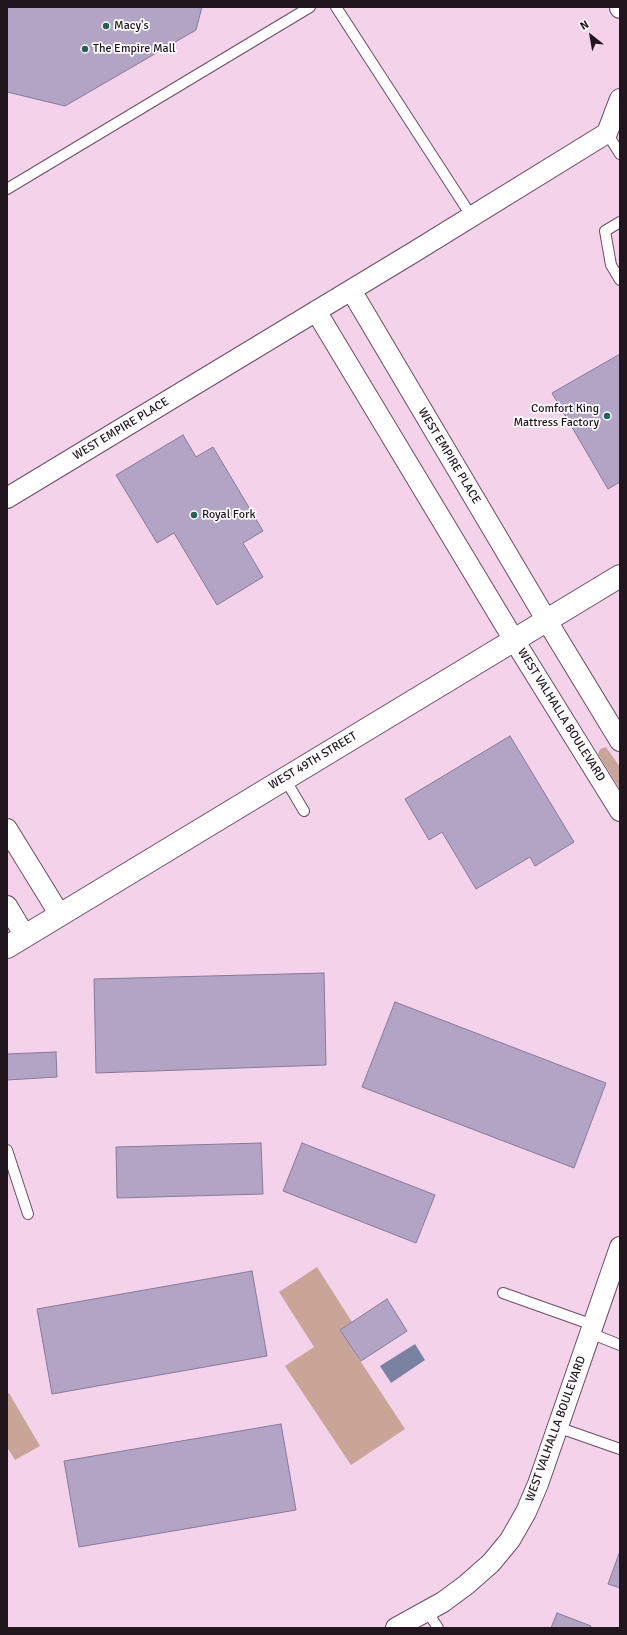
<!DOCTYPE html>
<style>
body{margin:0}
#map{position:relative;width:627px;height:1635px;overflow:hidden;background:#f4d3ea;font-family:Signika,sans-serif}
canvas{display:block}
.frame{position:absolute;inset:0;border:8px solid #21161e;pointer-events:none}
.north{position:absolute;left:571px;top:16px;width:40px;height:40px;-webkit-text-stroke:3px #fff;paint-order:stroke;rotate:329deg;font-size:11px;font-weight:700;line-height:16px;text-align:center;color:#21161e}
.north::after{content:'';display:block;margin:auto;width:14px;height:18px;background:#21161e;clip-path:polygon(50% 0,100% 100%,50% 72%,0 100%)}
</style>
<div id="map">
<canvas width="627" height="1635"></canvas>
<div class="frame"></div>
<div class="north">N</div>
</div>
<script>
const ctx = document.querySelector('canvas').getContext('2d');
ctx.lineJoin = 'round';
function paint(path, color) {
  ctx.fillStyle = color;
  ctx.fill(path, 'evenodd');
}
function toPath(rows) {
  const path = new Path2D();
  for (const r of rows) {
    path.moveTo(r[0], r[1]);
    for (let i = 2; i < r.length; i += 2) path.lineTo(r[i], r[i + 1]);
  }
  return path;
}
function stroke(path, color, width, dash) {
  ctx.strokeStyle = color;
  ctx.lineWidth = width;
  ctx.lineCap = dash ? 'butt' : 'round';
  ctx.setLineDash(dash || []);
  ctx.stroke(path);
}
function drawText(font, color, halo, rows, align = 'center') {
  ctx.font = font + ' Signika,sans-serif';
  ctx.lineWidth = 3.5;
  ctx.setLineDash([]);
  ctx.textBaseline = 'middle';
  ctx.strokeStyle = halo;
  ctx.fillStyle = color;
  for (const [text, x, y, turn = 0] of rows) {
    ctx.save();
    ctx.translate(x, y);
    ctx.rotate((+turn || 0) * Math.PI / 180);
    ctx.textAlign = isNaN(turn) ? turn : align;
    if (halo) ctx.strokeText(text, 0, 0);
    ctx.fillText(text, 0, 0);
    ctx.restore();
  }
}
const green = toPath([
 [606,747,620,767,620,789,598,754,600,749],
 [317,1267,352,1322,340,1330,405,1429,351,1465,285,1366,314,1347,279,1292],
 [9,1393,40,1446,15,1460,7,1447,7,1394]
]);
const water = toPath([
 [415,1344,425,1360,391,1383,380,1366]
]);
const building = toPath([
 [7,7,202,7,196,30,65,106,7,92,7,7],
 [620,354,620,482,608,489,552,393,620,354],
 [183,435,196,457,213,447,263,531,243,543,263,577,217,605,174,533,157,543,116,475,183,435],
 [510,736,574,842,535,866,530,857,476,889,442,832,429,840,405,799,510,736],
 [324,973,326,1065,96,1073,94,979,324,973],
 [395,1002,606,1083,574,1168,362,1087,395,1002],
 [56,1052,57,1077,7,1080,7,1054,56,1052],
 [261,1143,263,1194,117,1198,116,1147,261,1143],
 [302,1143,435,1195,416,1243,283,1191,302,1143],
 [252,1271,267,1356,52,1394,37,1309,252,1271],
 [387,1299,407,1331,361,1361,340,1330,387,1299],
 [281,1424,296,1510,79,1547,64,1461,281,1424],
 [620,1551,620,1588,608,1584,620,1551],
 [557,1613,591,1626,590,1628,551,1628,557,1613]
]);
const service = toPath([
 [336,7,472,217],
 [607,133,620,154],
 [7,189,310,7],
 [620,222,605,231,611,265,620,280],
 [285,779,304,811],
 [7,1150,28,1214],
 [503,1293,593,1325],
 [590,1333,620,1345],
 [557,1427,620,1449],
 [427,1611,438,1628]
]);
const minor = toPath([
 [620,7,620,8],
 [351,290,547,621,620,741],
 [316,311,514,640,620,811],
 [7,498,414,252,607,133,620,99],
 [7,829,60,915],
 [7,906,25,936],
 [396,1628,443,1602,466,1585,491,1563,510,1540,526,1512,538,1484,620,1247]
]);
const secondary = toPath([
 [7,947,620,576]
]);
const markers = [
 [106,26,4,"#1f6457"],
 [85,49,4,"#1f6457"],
 [607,416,4,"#1f6457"],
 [194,515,4,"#1f6457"]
];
const poiNames = [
 ["Macy's",114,26],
 ["The Empire Mall",93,49],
 ["Comfort King",599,409,"right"],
 ["Mattress Factory",599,423,"right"],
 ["Royal Fork",202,515]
];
const streetNames = [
 ["WEST EMPIRE PLACE",121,429,-31],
 ["WEST EMPIRE PLACE",449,456,59],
 ["WEST VALHALLA BOULEVARD",561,715,58],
 ["WEST 49TH STREET",313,761,-31],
 ["WEST VALHALLA BOULEVARD",556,1429,-70]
];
paint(green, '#c9a597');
paint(water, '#7a82a1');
paint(building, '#b2a4c4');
stroke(building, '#877998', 1);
stroke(service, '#6a4e62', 12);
stroke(minor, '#6a4e62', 22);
stroke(secondary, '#6a4e62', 24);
stroke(service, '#fff', 10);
stroke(minor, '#fff', 20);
stroke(secondary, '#fff', 22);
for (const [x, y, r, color] of markers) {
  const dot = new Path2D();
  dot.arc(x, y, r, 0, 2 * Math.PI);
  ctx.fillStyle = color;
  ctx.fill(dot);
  stroke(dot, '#fff', 1.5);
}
drawText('12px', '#21161e', '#fff', poiNames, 'left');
drawText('12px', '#21161e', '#fff', streetNames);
</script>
